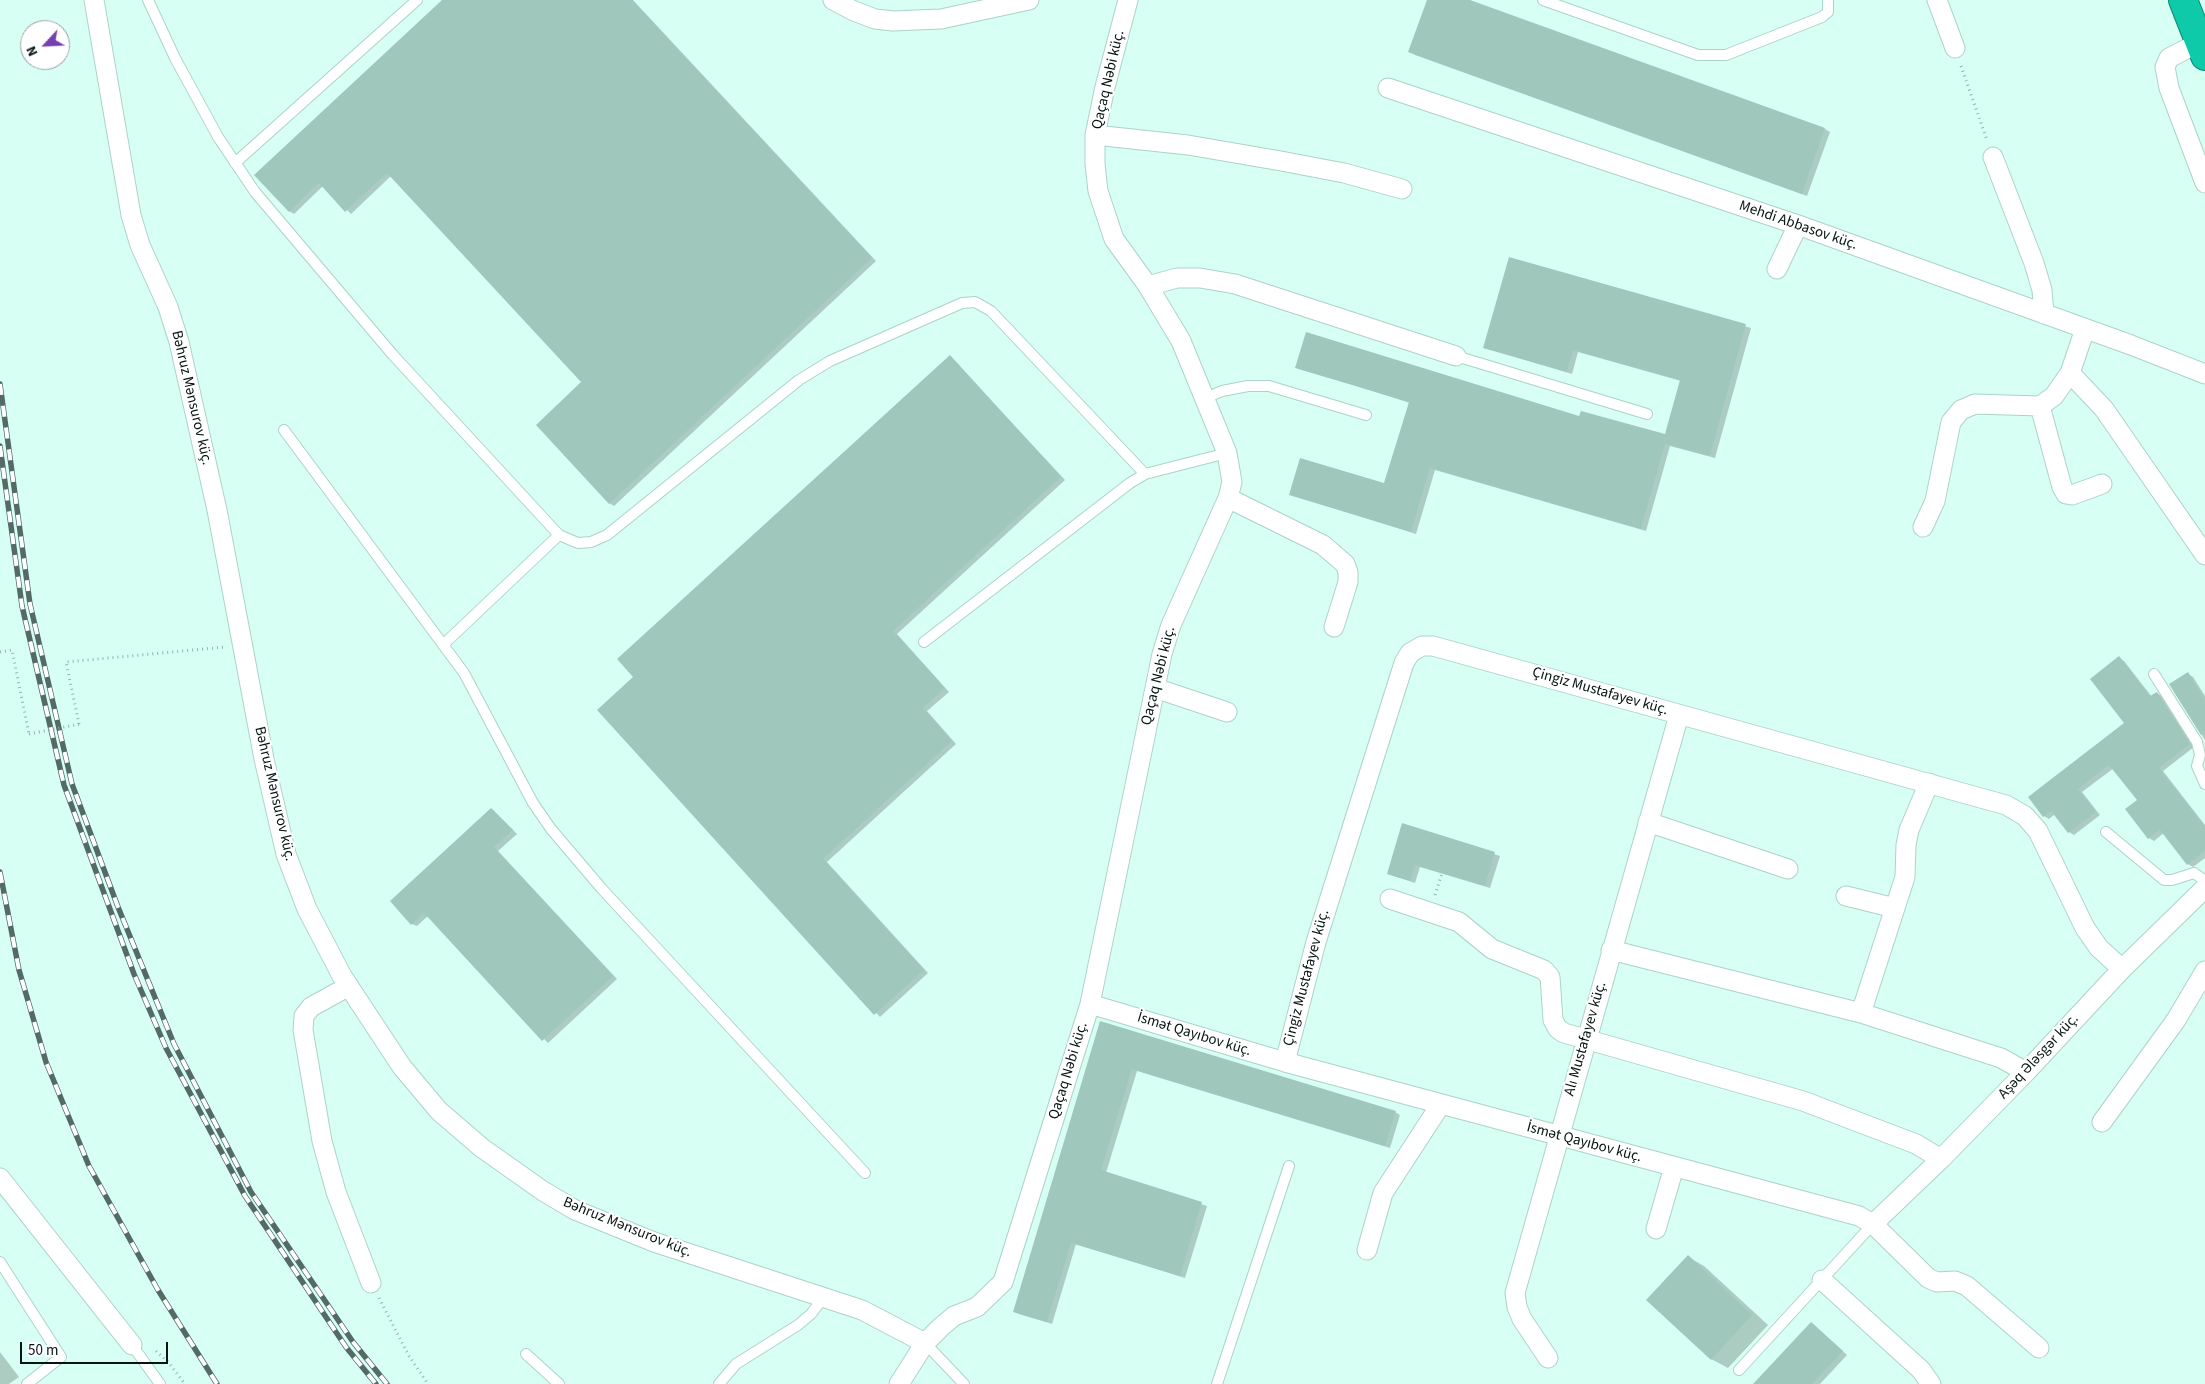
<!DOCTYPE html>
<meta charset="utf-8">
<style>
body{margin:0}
#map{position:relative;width:2205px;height:1384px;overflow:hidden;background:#d7fff3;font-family:"Source Sans 3",sans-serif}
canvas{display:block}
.north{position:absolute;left:20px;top:20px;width:50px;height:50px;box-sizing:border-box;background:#fff;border:1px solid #9ba1a0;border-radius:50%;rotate:245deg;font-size:14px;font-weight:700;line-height:20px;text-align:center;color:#061411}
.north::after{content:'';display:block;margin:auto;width:18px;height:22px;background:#7a3eb4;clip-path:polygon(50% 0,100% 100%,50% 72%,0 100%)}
.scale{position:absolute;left:20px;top:1342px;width:148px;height:22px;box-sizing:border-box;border:2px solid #061411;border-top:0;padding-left:6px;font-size:15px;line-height:18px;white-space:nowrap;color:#061411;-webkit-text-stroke:4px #fff;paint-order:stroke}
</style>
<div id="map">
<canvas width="2205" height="1384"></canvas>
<div class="north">N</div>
<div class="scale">50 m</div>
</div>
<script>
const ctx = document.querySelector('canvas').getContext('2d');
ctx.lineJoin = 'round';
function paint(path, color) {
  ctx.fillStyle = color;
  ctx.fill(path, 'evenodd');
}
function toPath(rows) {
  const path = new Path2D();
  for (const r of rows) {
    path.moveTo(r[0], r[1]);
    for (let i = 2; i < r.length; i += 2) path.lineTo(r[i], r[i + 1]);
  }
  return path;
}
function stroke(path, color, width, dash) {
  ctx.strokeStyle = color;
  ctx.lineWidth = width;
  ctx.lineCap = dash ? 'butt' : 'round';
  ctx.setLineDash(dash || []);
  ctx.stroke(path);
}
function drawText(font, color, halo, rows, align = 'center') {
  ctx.font = font + ' "Source Sans 3",sans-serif';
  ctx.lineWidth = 4.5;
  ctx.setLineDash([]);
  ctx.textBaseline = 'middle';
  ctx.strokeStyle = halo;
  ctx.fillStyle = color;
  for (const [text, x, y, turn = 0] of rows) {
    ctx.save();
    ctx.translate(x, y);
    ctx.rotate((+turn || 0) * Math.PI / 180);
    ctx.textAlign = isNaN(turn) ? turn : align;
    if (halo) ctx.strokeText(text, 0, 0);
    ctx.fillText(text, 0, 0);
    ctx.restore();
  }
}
const shadow = toPath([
 [443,0,633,0,876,261,614,506,609,503,583,383,391,176,351,214,323,186,294,214,289,211],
 [1428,0,1467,0,1825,129,1830,132,1807,196,1415,55,1410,52],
 [1510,259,1751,328,1715,458,1670,446,1646,531,1435,470,1416,534,1290,494,1385,485,1410,403,1297,367,1580,417,1666,436,1681,381,1578,352,1572,374,1485,348],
 [951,357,1065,480,897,634,949,692,927,711,956,744,827,862,928,973,880,1017,599,710,635,677],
 [2119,658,2124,661,2152,697,2157,693,2162,696,2194,747,2163,771,2205,825,2205,858,2193,867,2188,864,2164,833,2154,841,2149,838,2139,800,2114,768,2082,792,2100,815,2074,835,2069,832,2055,814,2049,819,2044,816,2029,797,2125,723],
 [2188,674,2193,677,2205,696,2205,740,2170,685],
 [492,809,517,834,498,851,617,979,548,1043,428,916,417,926,412,924],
 [1403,825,1500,856,1490,888,1420,867,1415,883,1388,874],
 [1101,1022,1395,1112,1400,1115,1390,1148,1137,1071,1106,1173,1207,1206,1185,1278,1076,1244,1052,1324,1019,1314,1014,1311],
 [1688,1257,1704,1266,1768,1325,1728,1368,1711,1359],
 [1812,1323,1847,1355,1820,1384,1755,1384],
 [0,1352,19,1377,9,1384,0,1384]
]);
const building = toPath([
 [442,0,632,0,872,258,609,504,536,425,581,382,387,173,345,212,319,183,289,212,254,175],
 [1427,0,1470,0,1825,128,1802,194,1408,52],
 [1509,257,1746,324,1710,456,1665,444,1641,529,1430,468,1411,532,1289,495,1300,458,1384,483,1409,402,1295,368,1306,332,1579,416,1581,411,1665,434,1680,380,1573,350,1567,372,1483,348],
 [950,355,1061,477,893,631,945,688,923,708,952,741,823,859,924,970,874,1015,597,710,633,677,617,659],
 [2119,656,2150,696,2157,692,2190,744,2159,768,2205,827,2205,851,2187,865,2160,830,2148,839,2125,809,2137,800,2109,765,2078,789,2096,812,2068,833,2051,811,2043,817,2028,797,2124,723,2090,679],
 [2188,672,2205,700,2205,732,2201,735,2169,684],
 [491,808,513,830,494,847,613,976,542,1041,424,913,411,925,390,901],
 [1402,823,1495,852,1485,886,1415,865,1410,881,1387,874],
 [1100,1021,1396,1111,1385,1146,1132,1069,1101,1170,1202,1202,1180,1276,1071,1243,1047,1322,1013,1312],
 [1688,1255,1752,1315,1711,1360,1646,1300],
 [1811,1322,1843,1351,1812,1384,1753,1384]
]);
const path = toPath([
 [1961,66,1987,140],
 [0,652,12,650,29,734],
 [79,724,66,662,225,647],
 [1435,895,1442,873],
 [379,1298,409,1356,428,1384],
 [156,1351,168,1362,185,1384]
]);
const lane = toPath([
 [148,0,175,58,218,137,255,192,393,355,559,535,578,543,591,542,607,535,799,380,830,361,962,303,975,302,991,311,1145,474,1227,453],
 [1543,0,1698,55,1726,55,1822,17,1828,12,1828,0],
 [235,163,417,0],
 [1456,356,1647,414],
 [1203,399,1222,391,1248,386,1269,386,1366,415],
 [284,430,464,673,533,803,551,829,602,889,865,1173],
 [924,642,1130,483,1145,474],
 [444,644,559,535],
 [2154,674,2197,742,2200,755,2197,766,2205,784],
 [2106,832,2164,880,2172,880,2194,873,2205,881],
 [0,1262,61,1357,27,1384],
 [925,1343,964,1384],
 [132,1345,160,1384],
 [526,1354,559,1384],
 [1739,1370,1873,1224],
 [719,1384,736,1364,798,1325,811,1314,823,1298],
 [1217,1384,1289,1166]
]);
const street = toPath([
 [94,0,131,215,140,245,168,307,179,342,217,510,264,759,286,854,307,909,342,976,402,1067,439,1111,482,1148,543,1191,575,1210,654,1242,862,1310,925,1343],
 [833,0,854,11,875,19,893,21,941,19,1029,0],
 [1937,0,1955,48],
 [2200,42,2169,58,2165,67,2169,88,2205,183],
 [1388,88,1798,225,2131,345,2205,374],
 [1095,135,1188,145,1281,161,1344,173,1402,189],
 [1993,157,2034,263,2042,290,2044,314],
 [1777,269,1798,225],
 [1148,286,1177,278,1200,278,1235,284,1456,356],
 [2085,329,2070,373,2104,409,2205,555],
 [2040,406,2062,487,2066,494,2072,495,2102,484],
 [1228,498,1323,545,1345,564,1348,572,1348,582,1334,627],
 [1923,527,1935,501,1951,422,1961,410,1975,404,2040,406,2054,396,2070,373],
 [1155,688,1227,712],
 [1648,822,1788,869],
 [1846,896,1895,908],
 [1390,899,1459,922,1492,949,1544,970,1550,977,1553,1020,1558,1029,1564,1033,1803,1101,1916,1144,1941,1159],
 [1611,950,1861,1013,2001,1058,2026,1072],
 [349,986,311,1007,304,1016,303,1030,322,1141,336,1192,371,1283],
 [1090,1004,1285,1062,1859,1216,1873,1224,1928,1278,1937,1282,1955,1281,1967,1286,2039,1348],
 [1861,1013,1905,877,1906,845,1909,830,1929,783],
 [1285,1062,1316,942,1404,663,1410,653,1422,646,1433,646,2006,805,2025,816,2038,831,2085,928,2099,948,2122,969],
 [2102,1122,2176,1020,2205,971],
 [0,1178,132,1345],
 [1873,1224,1941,1159,2026,1072,2122,969,2205,888],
 [1656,1229,1674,1167],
 [1367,1250,1383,1193,1441,1104],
 [1822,1280,1921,1370,1931,1384],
 [1548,1358,1522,1319,1517,1307,1515,1293,1679,715],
 [899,1384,925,1343,941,1327,954,1316,977,1307,1003,1282,1090,1004,1162,654,1171,625,1228,498,1232,482,1227,453,1181,341,1148,286,1114,239,1098,191,1095,164,1095,135,1105,87,1128,0]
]);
const highway = toPath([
 [2183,0,2205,56]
]);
const rail = toPath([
 [0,384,30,604,72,784,118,907,174,1044,251,1192,353,1342,387,1384],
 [0,446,22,606,64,785,134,974,166,1048,245,1196,346,1347,376,1384],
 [0,872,19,970,46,1062,89,1166,158,1290,217,1384]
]);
const pathBridge = toPath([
 [29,734,79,724]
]);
const streetNames = [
 ["Qaçaq Nəbi küç.",1109,80,-77],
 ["Mehdi Abbasov küç.",1798,226,19],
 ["Bəhruz Mənsurov küç.",191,398,77],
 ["Qaçaq Nəbi küç.",1159,676,-76],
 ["Çingiz Mustafayev küç.",1600,692,16],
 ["Bəhruz Mənsurov küç.",274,794,77],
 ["Çingiz Mustafayev küç.",1307,978,-75],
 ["İsmət Qayıbov küç.",1194,1035,17],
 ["Alı Mustafayev küç.",1586,1039,-74],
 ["Aşəq Ələsgər küç.",2039,1057,-47],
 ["Qaçaq Nəbi küç.",1069,1071,-73],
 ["İsmət Qayıbov küç.",1584,1143,15],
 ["Bəhruz Mənsurov küç.",627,1228,22]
];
paint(shadow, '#0003');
paint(building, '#a0c7bb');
stroke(lane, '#abd3c7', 12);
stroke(street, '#abd3c7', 21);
stroke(highway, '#0b8a74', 30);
stroke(path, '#94b4aa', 3, [1, 4]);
stroke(lane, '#fff', 10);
stroke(street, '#fff', 19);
stroke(highway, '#0ecaa9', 28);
stroke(rail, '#536b64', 5.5);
stroke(rail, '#fff', 4, [11]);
stroke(pathBridge, '#94b4aa', 3, [1, 4]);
drawText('15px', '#061411', '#fff', streetNames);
</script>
